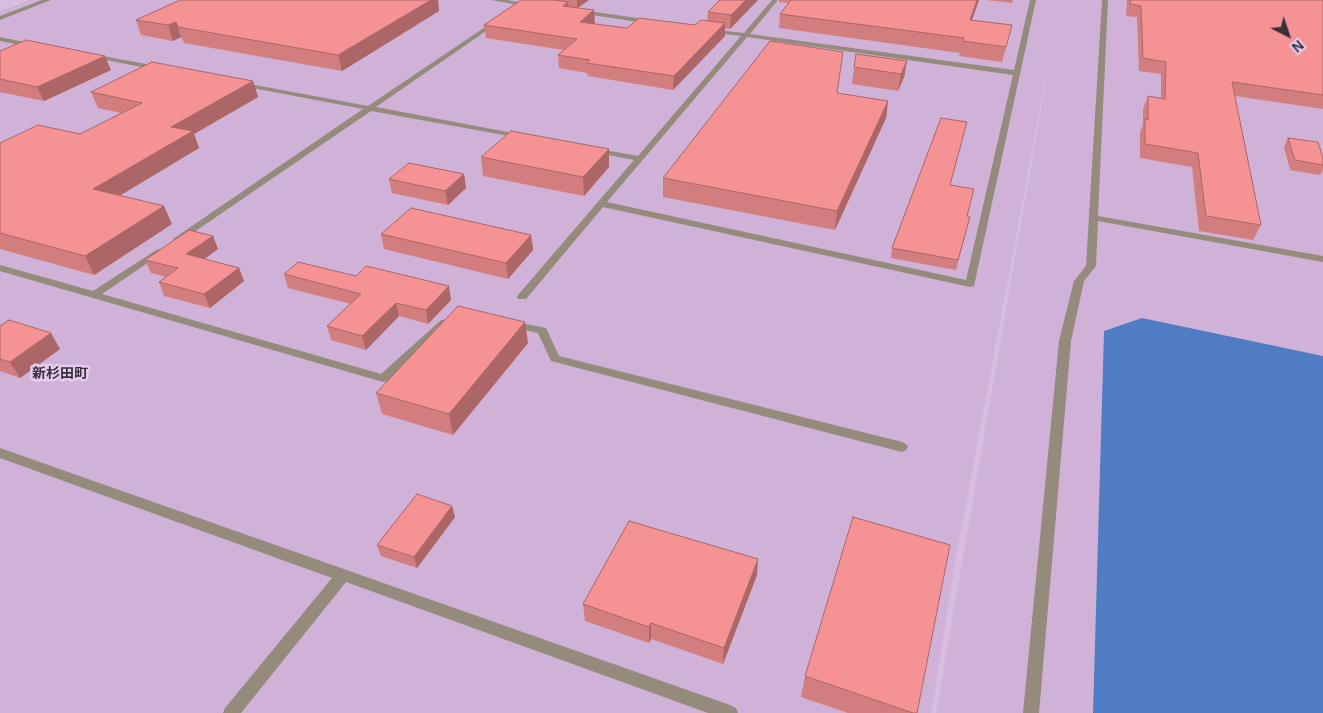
<!DOCTYPE html>
<meta charset="utf-8">
<style>
body{margin:0}
#map{position:relative;width:1323px;height:713px;overflow:hidden;background:#d8bede;font-family:Arial,sans-serif}
canvas{display:block}
.north{position:absolute;left:1263px;top:10px;width:50px;height:50px;-webkit-text-stroke:4px #e5cbec;paint-order:stroke;rotate:139deg;font-size:14px;font-weight:700;line-height:20px;text-align:center;color:#392f3c}
.north::after{content:'';display:block;margin:auto;width:18px;height:22px;background:#392f3c;clip-path:polygon(50% 0,100% 100%,50% 72%,0 100%)}
</style>
<div id="map">
<canvas width="1323" height="713"></canvas>
<div class="north">N</div>
</div>
<script>
const ctx = document.querySelector('canvas').getContext('2d');
ctx.lineJoin = 'round';
function paint(path, color) {
  ctx.fillStyle = color;
  ctx.fill(path, 'evenodd');
}
function toPath(rows) {
  const path = new Path2D();
  for (const r of rows) {
    path.moveTo(r[0], r[1]);
    for (let i = 2; i < r.length; i += 2) path.lineTo(r[i], r[i + 1]);
  }
  return path;
}
function stroke(path, color, width, dash) {
  ctx.strokeStyle = color;
  ctx.lineWidth = width;
  ctx.lineCap = dash ? 'butt' : 'round';
  ctx.setLineDash(dash || []);
  ctx.stroke(path);
}
function drawText(font, color, halo, rows, align = 'center') {
  ctx.font = font + ' Arial,"Noto Sans JP",sans-serif';
  ctx.lineWidth = 5;
  ctx.setLineDash([]);
  ctx.textBaseline = 'middle';
  ctx.strokeStyle = halo;
  ctx.fillStyle = color;
  for (const [text, x, y, turn = 0] of rows) {
    ctx.save();
    ctx.translate(x, y);
    ctx.rotate((+turn || 0) * Math.PI / 180);
    ctx.textAlign = isNaN(turn) ? turn : align;
    if (halo) ctx.strokeText(text, 0, 0);
    ctx.fillText(text, 0, 0);
    ctx.restore();
  }
}
const built = toPath([
 [30,0,1323,0,1323,356,1142,318,1104,331,1093,713,936,713,1058,11,956,557,931,713,0,713,0,11]
]);
const water = toPath([
 [1142,318,1323,356,1323,713,1093,713,1104,331]
]);
const lane = toPath([
 [42,0,51,0,0,20,0,16,42,0],
 [491,0,507,0,533,5,530,7,491,0],
 [772,0,778,0,750,34,1014,70,1030,0,1036,0,974,286,970,287,603,207,526,299,518,299,517,297,518,295,634,160,593,152,593,148,638,156,741,36,709,32,706,30,707,29,744,33,772,0],
 [747,37,1013,75,966,280,607,202,747,37],
 [1102,0,1108,0,1098,216,1323,256,1323,262,1098,221,1096,266,1084,281,1071,341,1039,713,1023,713,1059,341,1074,281,1086,266,1102,0],
 [581,10,651,20,654,22,651,24,579,13,579,11,581,10],
 [497,19,500,21,499,22,376,107,523,135,526,135,526,139,371,111,181,241,175,241,173,239,363,109,242,86,239,86,239,82,368,106,497,19],
 [0,37,34,44,37,46,34,48,0,41,0,37],
 [92,54,157,66,161,68,157,70,90,57,89,56,92,54],
 [158,249,161,250,163,252,161,254,102,294,381,374,441,320,449,320,450,322,387,381,383,382,0,271,0,265,93,291,158,249],
 [511,321,546,328,559,356,902,442,906,444,908,447,906,450,902,452,551,361,538,333,507,326,506,324,511,321],
 [0,448,730,705,736,708,738,713,708,713,346,582,241,713,223,713,225,708,332,578,0,458,0,448]
]);
const wall = toPath([
 [180,0,438,0,439,11,342,71,184,43,181,37,173,41,141,35,136,20],
 [521,0,589,0,578,8,595,23,594,24,627,28,695,25,707,21,708,12,719,0,717,0,758,0,730,29,725,28,725,36,673,90,588,76,587,73,559,68,558,55,564,50,486,38,484,25],
 [779,0,979,0,972,20,1012,25,1002,62,959,56,960,53,779,28,780,14,788,3,779,2],
 [986,0,1013,0,1012,3],
 [1127,0,1323,0,1323,109,1235,96,1261,225,1253,240,1199,231,1192,167,1140,158,1140,133,1143,124,1143,109,1148,96,1161,98,1161,74,1139,71,1137,17,1126,16],
 [0,51,111,70,44,101,0,92],
 [856,54,907,61,904,77,898,91,852,84],
 [253,81,258,97,194,134,199,148,120,195,172,224,94,275,0,249,0,143,80,134,121,113,98,108,91,92],
 [837,93,888,101,886,118,835,230,663,197,663,178],
 [965,130,950,185,968,216,970,217,956,270,891,258,892,248],
 [1288,138,1323,158,1323,170,1320,175,1290,170,1284,147],
 [609,149,609,167,584,196,483,176,481,157],
 [464,174,466,188,448,205,392,193,389,179],
 [381,234,531,235,533,250,508,279,384,249],
 [213,236,218,249,204,259,239,268,244,281,210,308,164,296,159,282,166,277,151,273,145,260],
 [284,274,451,300,428,324,399,316,366,350,331,340,327,326,351,304,288,288],
 [0,326,60,349,20,378,0,371],
 [528,343,453,435,382,414,376,393],
 [452,506,455,517,417,568,381,556,377,545],
 [757,575,723,664,651,639,649,643,585,621,583,604],
 [805,676,917,713,848,713,801,697]
]);
const shadedWall = toPath([
 [431,0,438,0,439,11,342,71,338,55],
 [577,0,589,0,577,8],
 [746,0,758,0,730,29,731,15],
 [977,0,979,0,967,34,970,20],
 [568,2,569,14,563,6],
 [594,10,595,23,581,34,580,22],
 [176,22,181,37,173,41,168,25],
 [725,23,725,36,673,90,674,76],
 [105,56,111,70,44,101,37,87],
 [907,61,904,77,898,91,901,74],
 [253,81,258,97,194,134,199,148,101,207,93,189,171,127],
 [888,101,886,118,835,230,837,211],
 [609,149,609,167,584,196,583,177],
 [464,174,466,188,448,205,445,191],
 [164,206,172,224,94,275,85,256],
 [531,235,533,250,508,279,506,263],
 [213,236,218,249,192,268,186,254],
 [239,268,244,281,210,308,204,294],
 [449,286,451,300,428,324,426,310],
 [396,303,399,316,366,350,362,336],
 [525,322,528,343,453,435,449,414],
 [51,333,60,349,20,378,10,362],
 [452,506,455,517,417,568,414,557],
 [758,559,757,575,723,664,724,648],
 [651,623,651,639,649,643,649,627]
]);
const building = toPath([
 [180,0,431,0,338,55,178,27,176,22,168,25,136,20,180,0],
 [521,0,553,0,568,2,563,6,594,10,580,22,627,28,639,18,695,25,701,20,725,23,674,76,587,63,590,60,558,55,577,39,484,25,521,0],
 [720,0,746,0,731,15,708,12,720,0],
 [791,0,977,0,970,20,1012,25,1006,47,963,41,964,38,780,14,791,0],
 [1130,0,1323,0,1323,95,1232,82,1261,225,1206,216,1198,153,1145,144,1145,119,1148,120,1148,96,1165,99,1166,62,1143,58,1141,6,1130,4,1130,0],
 [26,40,105,56,37,87,0,79,0,51,26,40],
 [770,41,843,52,837,93,888,101,837,211,663,178,770,41],
 [856,54,907,61,901,74,854,67,856,54],
 [152,62,253,81,171,127,193,131,93,189,164,206,85,256,0,233,0,143,38,125,80,134,142,103,91,92,152,62],
 [941,118,967,122,950,185,974,189,967,216,970,217,958,260,892,248,941,118],
 [511,131,609,149,583,177,481,157,511,131],
 [1288,138,1318,142,1323,158,1323,165,1295,160,1288,138],
 [409,163,464,174,445,191,389,179,409,163],
 [411,208,531,235,506,263,381,234,411,208],
 [189,230,213,236,186,254,239,268,204,294,159,282,178,268,145,260,189,230],
 [298,262,356,276,366,266,449,286,426,310,396,303,362,336,327,326,361,294,284,274,298,262],
 [458,306,525,322,449,414,376,393,458,306],
 [9,320,51,333,10,362,0,359,0,326,9,320],
 [417,494,452,506,414,557,377,545,417,494],
 [853,517,950,545,917,713,913,713,805,676,853,517],
 [629,521,758,559,724,648,651,623,649,627,583,604,629,521]
]);
const neighbourhoodNames = [
 ["新杉田町",60,374]
];
paint(built, '#d0b1d7');
paint(water, '#507cc4');
paint(lane, '#948b7c');
paint(wall, '#d37e7e');
paint(shadedWall, '#ac6667');
paint(building, '#f59293');
stroke(building, '#ac6667', 1);
drawText('bold 14px', '#392f3c', '#e5cbec', neighbourhoodNames);
</script>
